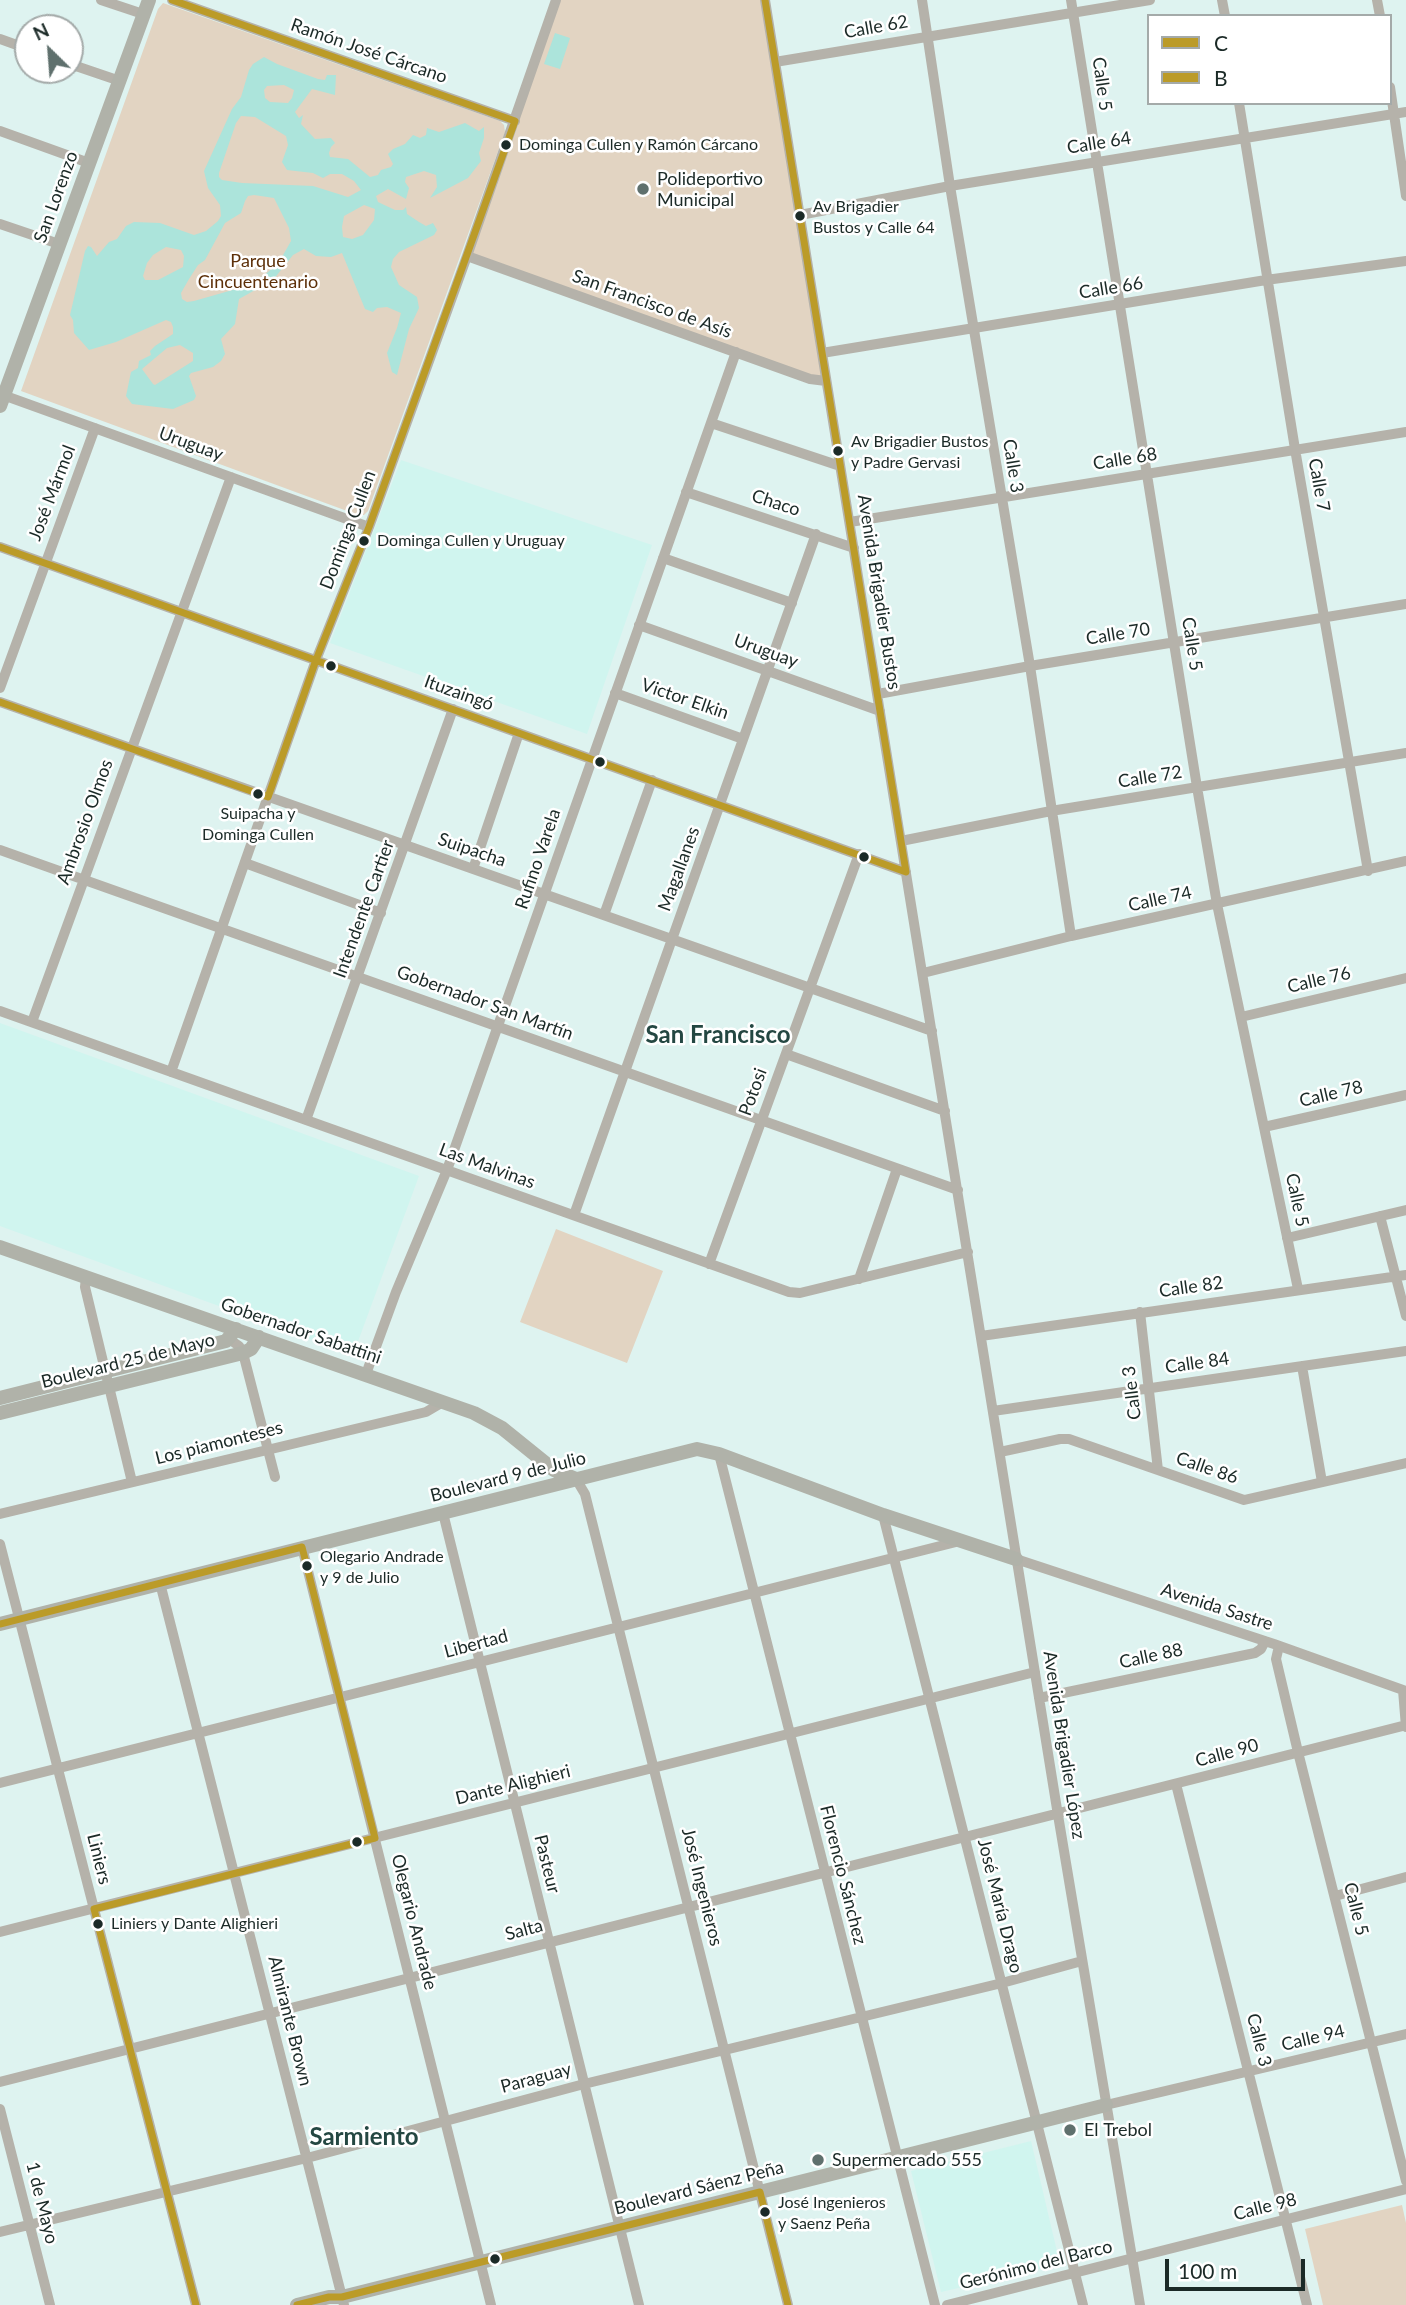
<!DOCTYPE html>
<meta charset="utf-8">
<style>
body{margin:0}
#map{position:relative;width:1406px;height:2305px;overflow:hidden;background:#def3f0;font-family:Lato,sans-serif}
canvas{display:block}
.legend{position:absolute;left:1147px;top:14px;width:245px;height:91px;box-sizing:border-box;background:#fff;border:2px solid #a4aaa9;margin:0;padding:9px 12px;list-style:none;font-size:21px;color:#1b2a27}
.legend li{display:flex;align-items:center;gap:14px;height:35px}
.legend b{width:35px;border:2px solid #a4aaa9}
.north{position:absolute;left:14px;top:14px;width:70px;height:70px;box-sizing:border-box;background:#fff;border:2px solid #a4aaa9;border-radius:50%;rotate:335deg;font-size:19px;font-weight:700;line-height:28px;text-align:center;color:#1b2a27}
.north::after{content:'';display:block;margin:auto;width:24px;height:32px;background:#5f706d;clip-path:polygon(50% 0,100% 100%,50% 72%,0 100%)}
.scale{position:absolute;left:1165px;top:2259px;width:140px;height:32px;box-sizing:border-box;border:4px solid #1b2a27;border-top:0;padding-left:9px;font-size:21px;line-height:24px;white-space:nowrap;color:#1b2a27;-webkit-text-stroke:5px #fff;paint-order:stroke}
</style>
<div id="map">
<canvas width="1406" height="2305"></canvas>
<ul class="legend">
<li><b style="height:9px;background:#bb9b28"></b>C</li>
<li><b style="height:9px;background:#bb9b28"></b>B</li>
</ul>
<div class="north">N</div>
<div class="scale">100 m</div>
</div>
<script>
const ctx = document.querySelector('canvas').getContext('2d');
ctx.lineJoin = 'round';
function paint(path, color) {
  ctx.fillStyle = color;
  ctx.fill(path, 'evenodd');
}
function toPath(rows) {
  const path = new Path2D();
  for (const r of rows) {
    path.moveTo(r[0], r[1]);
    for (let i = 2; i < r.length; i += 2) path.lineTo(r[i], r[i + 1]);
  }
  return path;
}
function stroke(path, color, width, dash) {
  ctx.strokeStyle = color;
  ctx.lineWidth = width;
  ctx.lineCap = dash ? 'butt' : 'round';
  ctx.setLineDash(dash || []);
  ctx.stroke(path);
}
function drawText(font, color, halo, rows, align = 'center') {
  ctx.font = font + ' Lato,sans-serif';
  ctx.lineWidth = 5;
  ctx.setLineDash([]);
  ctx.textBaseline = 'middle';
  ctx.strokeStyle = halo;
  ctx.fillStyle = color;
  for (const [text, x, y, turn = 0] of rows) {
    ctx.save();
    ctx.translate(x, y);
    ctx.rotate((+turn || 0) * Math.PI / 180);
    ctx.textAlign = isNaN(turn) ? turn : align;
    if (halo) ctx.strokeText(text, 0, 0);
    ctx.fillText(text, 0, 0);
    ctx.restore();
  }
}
const built = toPath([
 [401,460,652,545,587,734,330,643],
 [0,1023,419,1176,353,1355,0,1226],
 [1031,2141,1060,2264,941,2292,911,2171]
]);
const green = toPath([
 [556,0,765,0,826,381,467,256],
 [163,3,500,121,504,125,505,132,368,511,364,515,358,515,21,391,158,9],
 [556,1229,663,1271,627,1363,520,1322],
 [1402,2205,1406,2223,1406,2305,1323,2305,1305,2229]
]);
const water = toPath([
 [555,33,570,38,560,69,544,64],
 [264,57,277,64,318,79,325,80,327,75,336,75,335,95,312,89,295,112,299,118,303,115,301,124,315,139,331,138,335,143,331,147,329,153,330,157,348,159,370,177,378,175,381,170,391,167,393,164,388,154,393,149,405,144,413,135,420,138,426,135,427,128,439,132,465,123,479,131,484,127,484,138,479,153,481,161,468,178,430,198,437,187,436,175,424,171,406,177,405,182,409,188,406,199,388,189,376,196,378,202,395,210,403,210,406,207,407,214,419,222,426,226,433,223,437,230,434,235,399,252,393,259,391,267,399,285,417,297,419,308,409,329,397,375,392,372,387,353,397,328,401,313,387,307,377,308,373,312,365,309,342,253,331,257,316,256,304,249,293,255,273,280,239,299,235,324,221,339,225,354,221,361,213,367,191,373,189,376,196,396,194,400,173,409,132,404,126,396,131,372,138,368,139,361,151,355,150,351,155,346,173,334,173,327,171,322,166,320,116,342,89,350,74,333,73,320,70,315,85,251,88,246,91,247,97,256,109,242,117,239,126,226,134,222,160,223,194,235,206,231,218,221,221,216,220,205,208,188,204,171,232,109,241,97,249,70,253,64],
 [284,85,294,90,292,98,288,103,270,102,265,98,264,90,267,86],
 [241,116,255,117,286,136,288,145,282,162,287,170,313,173,323,178,330,174,342,174,354,181,361,190,348,197,313,186,242,183,222,180,219,177,219,173,236,123],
 [254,195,274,198,289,228,291,241,278,264,263,276,243,287,194,301,187,302,182,299,181,293,189,279,198,265,205,260,225,223,241,213,245,201,248,196],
 [364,205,375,209,374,220,363,235,352,239,343,237,342,227,344,216],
 [166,247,181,250,184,256,183,267,158,280,145,280,143,276,147,263,153,255],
 [180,345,193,353,193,361,155,385,153,384,142,369,167,348]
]);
const minor = toPath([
 [101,0,143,14],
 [172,0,515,121],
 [765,0,1058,1815,1140,2305],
 [922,0,950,186,1030,666,1071,936],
 [1071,0,1197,787,1217,904,1298,1289],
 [1222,0,1225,16],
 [1377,0,1380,16],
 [0,39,28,49],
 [775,62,1150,0],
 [70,64,120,81],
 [1390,87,1406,196],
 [1239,103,1295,449,1368,871],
 [0,131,89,163],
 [800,215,950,186,1406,112],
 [0,224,59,244],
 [467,256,810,379,826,381],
 [822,353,1266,280,1406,261],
 [0,394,369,527],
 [711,423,840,466],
 [686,492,854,548],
 [850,522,1406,432],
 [0,547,906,872],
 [663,558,792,603],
 [639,625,880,711],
 [0,688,95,428],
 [615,693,743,739],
 [878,694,1030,666,1406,604],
 [0,702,932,1031],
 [901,841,1051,811,1406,753],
 [0,850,958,1190],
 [245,863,381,913],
 [473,869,519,733],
 [604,915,652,780],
 [923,973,1071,936,1406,861],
 [0,1011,789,1292,800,1293,968,1252],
 [1241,1017,1406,978],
 [32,1022,231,477],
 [786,1054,945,1111],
 [171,1072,316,660,369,527,467,256,556,0],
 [306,1120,453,709],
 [1264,1127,1406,1095],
 [574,1215,816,534],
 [1380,1216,1406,1316],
 [1287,1238,1406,1210],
 [709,1264,859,854],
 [86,1277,85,1287,132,1482],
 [859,1279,897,1169],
 [1140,1312,1158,1470],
 [981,1336,1406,1275],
 [229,1339,239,1346,243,1353,275,1477],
 [1302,1366,1322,1482],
 [366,1374,396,1292,447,1170,736,352],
 [993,1411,1406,1351],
 [1000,1452,1060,1439,1069,1439,1244,1500,1406,1463],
 [719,1454,935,2305],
 [576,1479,585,1494,788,2305],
 [443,1513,639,2305],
 [0,1514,426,1412,443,1402],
 [883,1515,1083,2305],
 [0,1544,196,2305],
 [302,1547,491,2305],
 [1016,1559,1274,1644,1406,1691],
 [160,1583,344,2305],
 [1279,1646,1276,1659,1298,1752,1406,2181],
 [1403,1690,1406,1727],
 [1039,1698,1255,1653,1261,1649,1265,1641],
 [0,1783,960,1541],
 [1176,1784,1307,2305],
 [1335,1896,1406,1877],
 [0,1932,1035,1672],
 [0,2082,1406,1725],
 [1106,2105,1406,2034],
 [0,2109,50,2305],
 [0,2232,307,2158,584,2084,1002,1983,1082,1961],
 [947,2305,1406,2189]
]);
const major = toPath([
 [0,406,149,0],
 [0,1247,474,1413,502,1428,554,1470,576,1479],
 [0,1398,226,1341,236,1329],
 [0,1413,243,1353,251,1349,259,1337],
 [0,1624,697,1449,719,1454,883,1515,1016,1559],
 [297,2305,329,2297,342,2297,1106,2105]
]);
const bus1 = toPath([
 [0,547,906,872,765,0],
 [0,702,268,797,316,660,369,527,515,121,172,0]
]);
const bus2 = toPath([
 [0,1624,302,1547,375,1838,94,1909,196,2305],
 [297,2305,329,2297,342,2297,760,2192,788,2305]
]);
const markers = [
 [506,145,6,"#1b2a27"],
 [643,189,7,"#5f706d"],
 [800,216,6,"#1b2a27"],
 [838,451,6,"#1b2a27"],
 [364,541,6,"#1b2a27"],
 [331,666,6,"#1b2a27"],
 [600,762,6,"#1b2a27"],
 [258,794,6,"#1b2a27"],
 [864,857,6,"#1b2a27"],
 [307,1566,6,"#1b2a27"],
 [357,1842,6,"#1b2a27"],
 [98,1924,6,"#1b2a27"],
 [1070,2130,7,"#5f706d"],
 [818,2160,7,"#5f706d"],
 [765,2212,6,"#1b2a27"],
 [495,2259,6,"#1b2a27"]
];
const busNames = [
 ["Dominga Cullen y Ramón Cárcano",519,145],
 ["Av Brigadier",813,207],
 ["Bustos y Calle 64",813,228],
 ["Av Brigadier Bustos",851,442],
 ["y Padre Gervasi",851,463],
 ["Dominga Cullen y Uruguay",377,541],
 ["Suipacha y",258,814,"center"],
 ["Dominga Cullen",258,835,"center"],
 ["Olegario Andrade",320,1557],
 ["y 9 de Julio",320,1578],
 ["Liniers y Dante Alighieri",111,1924],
 ["José Ingenieros",778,2203],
 ["y Saenz Peña",778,2224]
];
const streetNames = [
 ["Calle 62",876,27,-10],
 ["Ramón José Cárcano",369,51,19],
 ["Calle 5",1102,84,82],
 ["Calle 64",1099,143,-9],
 ["San Lorenzo",56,197,-70],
 ["Calle 66",1111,288,-9],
 ["San Francisco de Asís",652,304,20],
 ["Uruguay",191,444,20],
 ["Calle 68",1125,459,-9],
 ["Calle 3",1013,466,81],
 ["Calle 7",1319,485,80],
 ["José Mármol",52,493,-69],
 ["Chaco",776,503,18],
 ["Dominga Cullen",348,530,-69],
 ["Avenida Brigadier Bustos",879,592,81],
 ["Calle 70",1118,634,-9],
 ["Calle 5",1192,644,81],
 ["Uruguay",766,651,20],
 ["Ituzaingó",459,693,20],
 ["Victor Elkin",685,699,19],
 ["Calle 72",1150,777,-9],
 ["Ambrosio Olmos",85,822,-70],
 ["Suipacha",472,850,19],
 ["Rufino Varela",538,859,-71],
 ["Magallanes",679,869,-70],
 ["Calle 74",1160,899,-12],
 ["Intendente Cartier",364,909,-70],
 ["Calle 76",1319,980,-13],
 ["Gobernador San Martín",485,1003,20],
 ["Potosi",753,1092,-70],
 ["Calle 78",1331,1094,-13],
 ["Las Malvinas",487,1166,20],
 ["Calle 5",1297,1200,78],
 ["Calle 82",1191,1287,-8],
 ["Gobernador Sabattini",301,1331,19],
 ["Boulevard 25 de Mayo",128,1361,-14],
 ["Calle 84",1197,1363,-8],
 ["Calle 3",1132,1393,-97],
 ["Los piamonteses",219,1443,-14],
 ["Calle 86",1207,1468,19],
 ["Boulevard 9 de Julio",508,1477,-14],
 ["Avenida Sastre",1217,1607,18],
 ["Libertad",476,1644,-15],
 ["Calle 88",1151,1656,-12],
 ["Avenida Brigadier López",1064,1745,81],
 ["Calle 90",1227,1753,-15],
 ["Dante Alighieri",513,1785,-14],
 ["Liniers",99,1859,76],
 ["Pasteur",547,1864,76],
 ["Florencio Sánchez",843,1875,76],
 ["José Ingenieros",702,1887,76],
 ["José María Drago",1000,1906,76],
 ["Calle 5",1356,1909,76],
 ["Olegario Andrade",414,1922,76],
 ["Salta",524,1930,-15],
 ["Almirante Brown",290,2021,76],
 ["Calle 94",1313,2038,-13],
 ["Calle 3",1259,2040,76],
 ["Paraguay",536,2078,-15],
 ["Boulevard Sáenz Peña",699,2188,-14],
 ["1 de Mayo",42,2203,76],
 ["Calle 98",1265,2207,-14],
 ["Gerónimo del Barco",1036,2265,-14]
];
const poiNames = [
 ["Polideportivo",657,179],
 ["Municipal",657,200],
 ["El Trebol",1084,2130],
 ["Supermercado 555",832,2160]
];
const parkNames = [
 ["Parque",258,261],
 ["Cincuentenario",258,282]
];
const districtNames = [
 ["San Francisco",718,1035],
 ["Sarmiento",364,2137]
];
paint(built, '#d0f5ef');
paint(green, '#e2d4c2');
paint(water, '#ace4db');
stroke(minor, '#b5b2aa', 10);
stroke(major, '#b0b2a9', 14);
stroke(bus1, '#bb9b28', 7);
stroke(bus2, '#bb9b28', 7);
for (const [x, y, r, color] of markers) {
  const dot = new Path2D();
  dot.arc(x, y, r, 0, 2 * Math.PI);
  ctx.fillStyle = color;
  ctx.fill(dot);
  stroke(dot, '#fff', 2.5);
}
drawText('16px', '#1b2a27', '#fff', busNames, 'left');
drawText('18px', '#1b2a27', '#fff', streetNames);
drawText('18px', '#1b2a27', '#fff', poiNames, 'left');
drawText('18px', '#5d3009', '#fff', parkNames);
drawText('bold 24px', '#244742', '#fff', districtNames);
</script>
